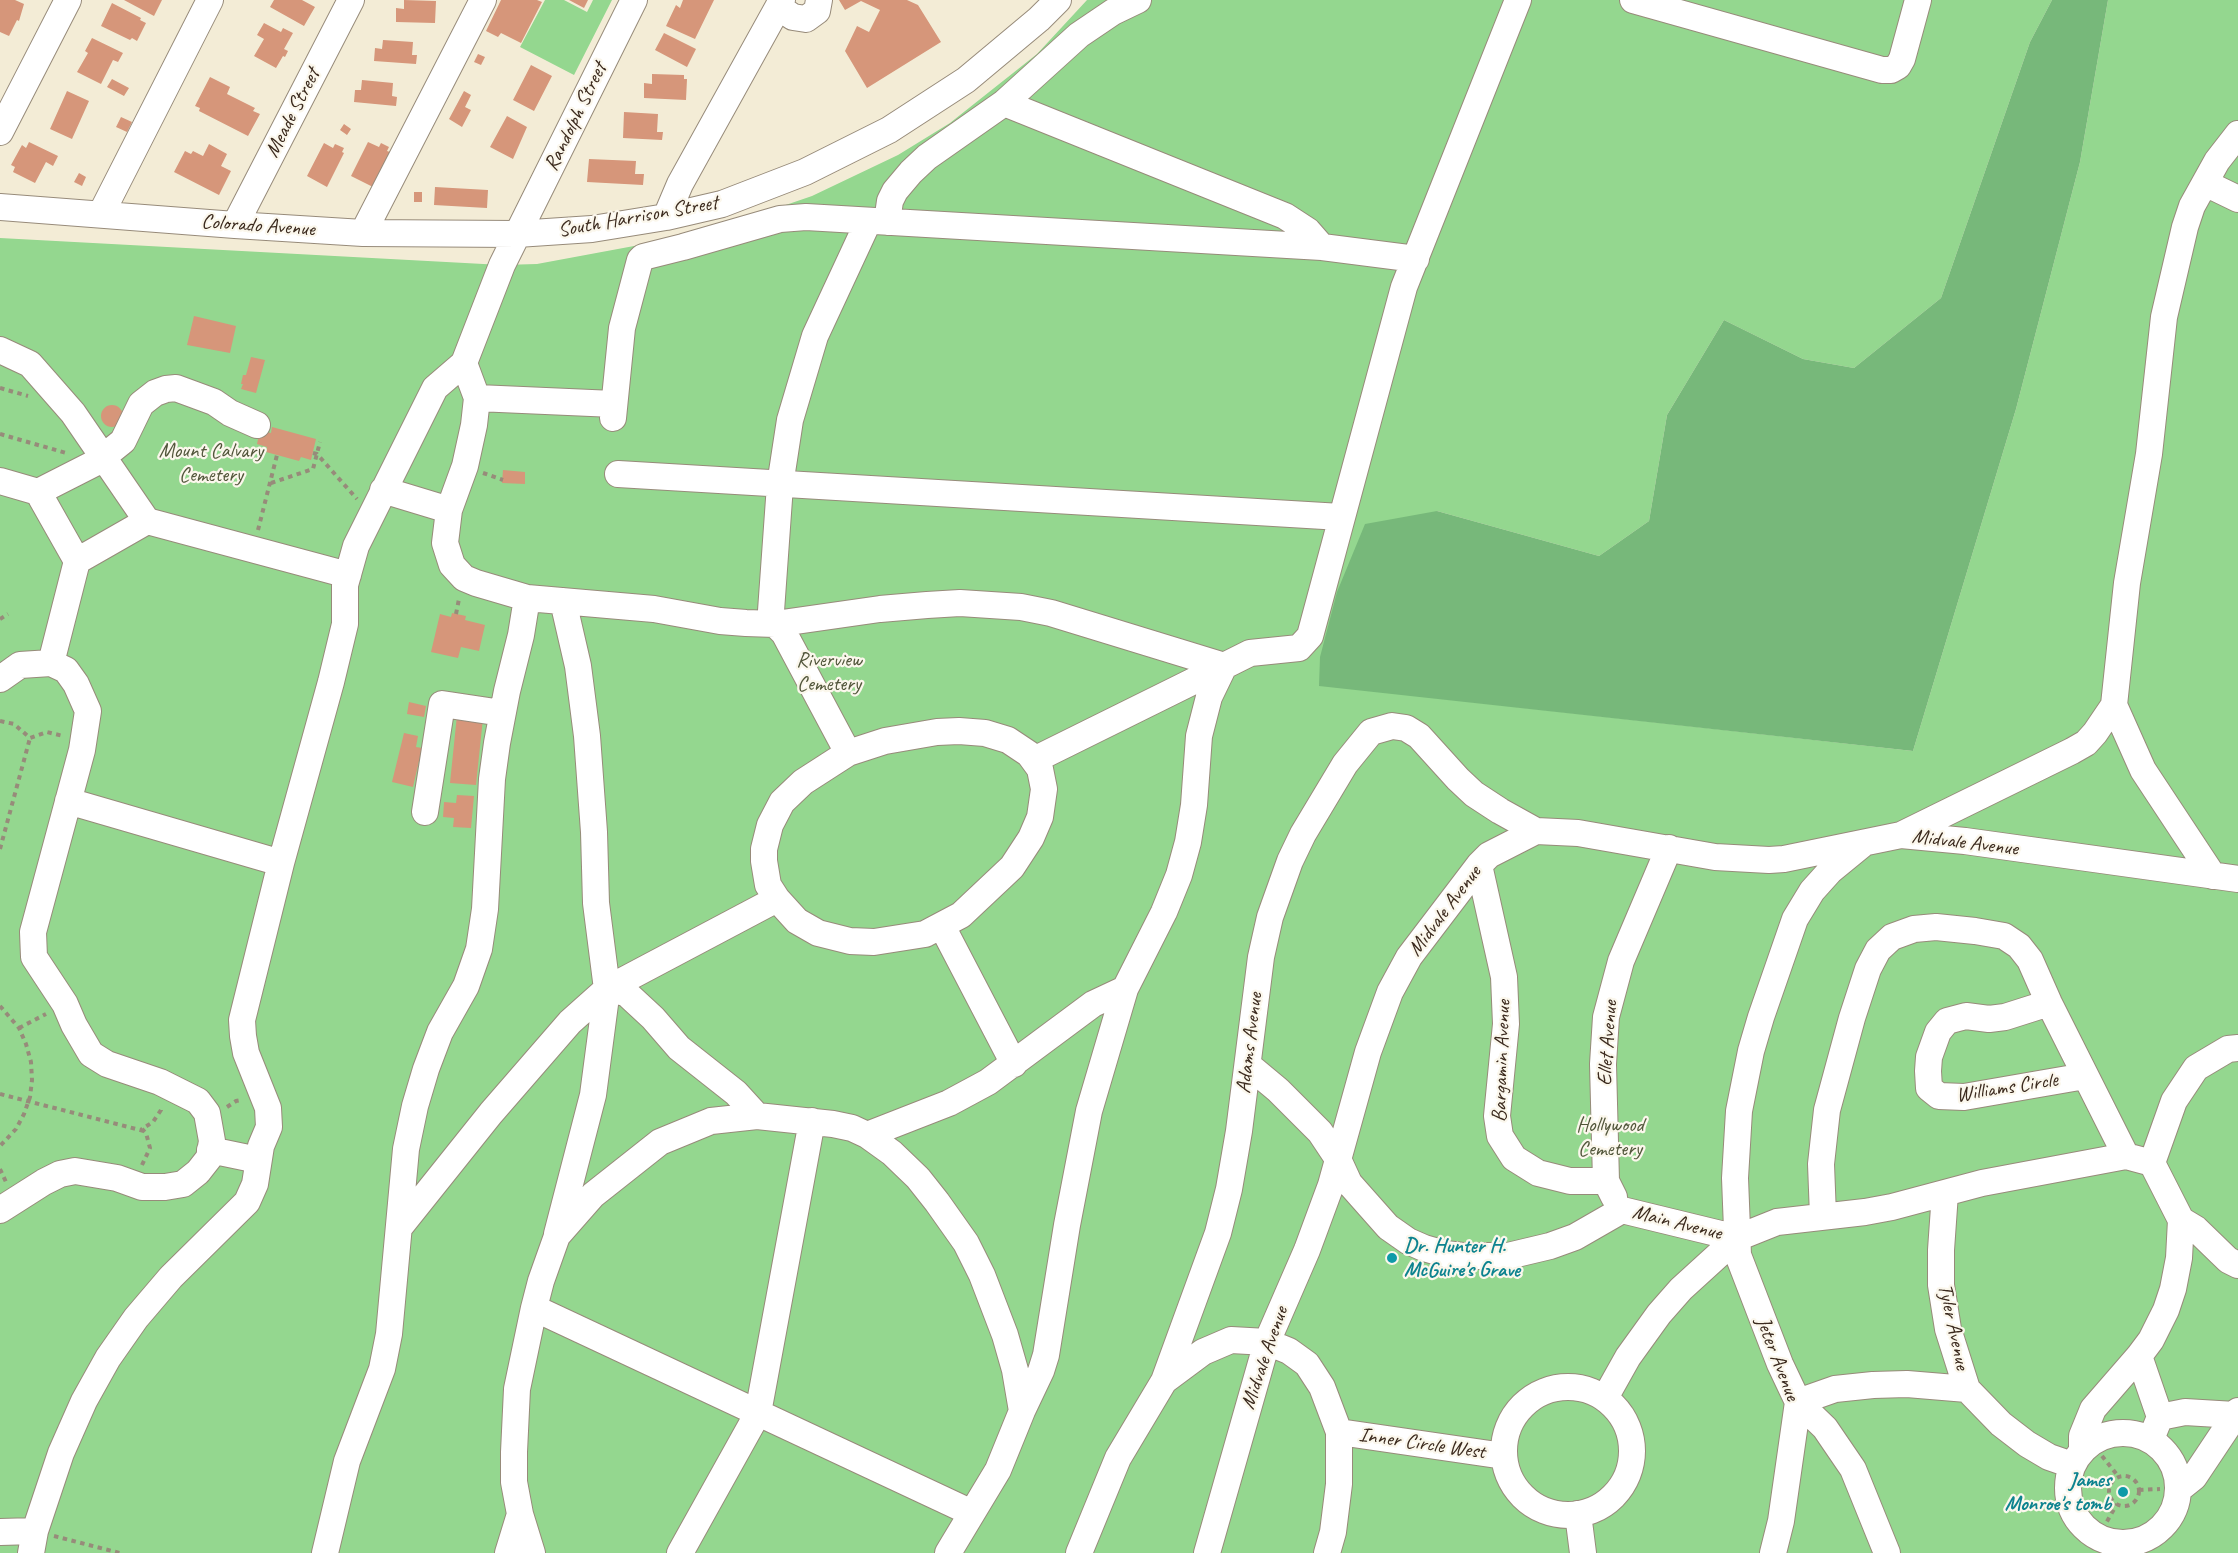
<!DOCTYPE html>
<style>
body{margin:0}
canvas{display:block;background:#f3ecd6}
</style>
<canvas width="2238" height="1553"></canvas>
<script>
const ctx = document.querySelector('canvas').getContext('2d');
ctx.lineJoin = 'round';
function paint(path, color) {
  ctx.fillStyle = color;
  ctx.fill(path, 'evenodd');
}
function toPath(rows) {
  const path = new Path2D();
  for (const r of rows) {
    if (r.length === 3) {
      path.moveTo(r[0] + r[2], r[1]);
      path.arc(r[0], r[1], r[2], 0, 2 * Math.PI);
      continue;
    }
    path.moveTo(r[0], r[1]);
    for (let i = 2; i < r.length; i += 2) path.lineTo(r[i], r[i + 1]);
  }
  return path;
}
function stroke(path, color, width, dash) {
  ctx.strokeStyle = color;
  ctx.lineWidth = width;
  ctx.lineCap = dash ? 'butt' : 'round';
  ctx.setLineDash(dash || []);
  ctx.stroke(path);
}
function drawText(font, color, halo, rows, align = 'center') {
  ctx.font = font + ' Caveat,sans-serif';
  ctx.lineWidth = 4.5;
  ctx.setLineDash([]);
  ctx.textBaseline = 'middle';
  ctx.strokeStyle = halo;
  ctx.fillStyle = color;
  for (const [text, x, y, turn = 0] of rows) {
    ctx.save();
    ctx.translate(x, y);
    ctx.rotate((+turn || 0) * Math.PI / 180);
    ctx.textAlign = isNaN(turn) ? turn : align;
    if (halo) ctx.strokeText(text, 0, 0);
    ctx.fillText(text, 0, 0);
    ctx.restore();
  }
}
const green = toPath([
 [545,0,564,0,587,12,593,0,612,0,574,75,520,47],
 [1087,0,2052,0,2030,42,1941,298,1854,368,1803,359,1724,320,1667,415,1649,521,1599,556,1437,511,1319,685,1913,751,2016,409,2080,162,2108,0,2238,0,2238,1553,0,1553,0,238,502,265,537,264,704,233,812,196,898,155,950,123,1037,54]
]);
const forest = toPath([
 [2052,0,2108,0,2080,162,2016,409,1913,751,1319,686,1320,657,1337,592,1365,524,1437,511,1599,556,1649,521,1667,415,1724,320,1803,359,1854,368,1941,298,2030,42]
]);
const building = toPath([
 [0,0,15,0,24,4,19,21,17,20,9,36,0,32],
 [124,0,162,0,154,16],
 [274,0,302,0,315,7,304,26,270,7],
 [404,0,436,1,435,23,396,22,396,8,404,9],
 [501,0,537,0,542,2,521,43,501,33,498,37,486,31],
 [569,0,588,0,584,8],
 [683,0,714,0,695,39,666,26,676,5,680,8],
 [839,0,907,0,918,5,941,42,867,88,845,51,857,26,869,32,880,10,861,1,845,10],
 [112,3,141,18,140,20,146,23,137,41,132,38,130,40,101,26],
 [264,23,281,32,283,28,293,33,284,49,288,51,285,57,283,56,276,68,254,56,264,39,257,35],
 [664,33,696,49,687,67,655,50],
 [92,38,123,53,118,62,113,60,101,84,77,72,88,53,85,51],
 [383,40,413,42,412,55,417,55,416,64,374,61,375,48,382,49],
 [478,54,485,57,481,65,474,62],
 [531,65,552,76,534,111,513,100],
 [652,74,684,75,684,79,687,79,686,100,644,98,644,83,652,84],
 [210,77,230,87,227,94,255,108,253,111,260,114,248,136,199,111,200,108,195,106],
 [112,79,129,88,124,96,107,87],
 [362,80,393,83,392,96,397,97,396,106,354,102,355,90,361,90],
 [67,91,89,101,72,139,50,129],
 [464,91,471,95,465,107,471,110,462,127,449,119],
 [624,112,658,114,657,132,663,132,662,140,623,138],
 [507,116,527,127,513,159,490,147],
 [121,117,132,122,127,132,116,127],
 [344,124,351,129,347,135,340,130],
 [29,142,58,156,53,166,46,162,35,183,13,172,15,167,11,165,22,145,26,148],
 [368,142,379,147,381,143,389,147,387,151,390,152,373,187,351,176],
 [324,143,333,148,335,144,344,148,342,152,344,153,327,187,307,176],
 [209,144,227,154,221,166,231,171,219,195,174,172,185,151,191,154,193,151,203,156],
 [589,159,636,161,635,174,644,174,643,185,587,182],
 [79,173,86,177,82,186,74,182],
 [435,187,488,190,487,208,434,205],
 [414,192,422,192,422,202,414,202],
 [194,316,236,326,230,353,187,345],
 [251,357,265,360,256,393,241,389,243,384,241,384,243,375,246,375],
 [112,416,11],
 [272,427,316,439,311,460,301,457,299,461,266,452,267,447,257,444,260,430,271,433],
 [503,470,525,472,525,484,502,483],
 [452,613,466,616,465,620,485,625,479,651,461,647,458,658,431,652,440,614,451,617],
 [409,702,426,706,424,717,407,714],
 [457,715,483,718,476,785,450,783],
 [404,733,418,736,416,747,422,748,413,787,392,782],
 [457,795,474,796,471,828,453,827,454,818,443,817,444,802,456,803]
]);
const path = toPath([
 [0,388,28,396],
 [0,434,66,453],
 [313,453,317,454,357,499],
 [483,473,503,480],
 [271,483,313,469,320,442],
 [258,530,277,455],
 [456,614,459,599],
 [0,619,8,614],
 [0,721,14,724,30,738,47,732,63,736],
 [0,849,30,738],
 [0,1006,19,1028,26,1044,31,1062,32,1080,30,1097,24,1114,16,1129,0,1146],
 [19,1028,46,1014],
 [0,1094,144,1131],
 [227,1107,236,1101,241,1100],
 [142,1165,150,1148,146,1133,142,1129,153,1122,161,1110,161,1107],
 [0,1169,6,1182],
 [2102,1456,2118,1476],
 [2124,1491,15],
 [2139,1490,2160,1489],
 [54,1536,120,1553],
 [2098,1537,2117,1504]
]);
const minor = toPath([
 [1633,0,1882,70,1891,70,1898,66,1902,59,1918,0],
 [778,7,793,17,806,19,817,11,819,0],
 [1004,103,1285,216,1308,231,1322,247],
 [0,132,68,0],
 [2205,183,2238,199],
 [0,207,235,225,363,233,517,234,592,229,666,217,722,204,805,172,889,130,966,80,1039,19,1058,0],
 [101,214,210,0],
 [666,217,680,184,782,0],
 [887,222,890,201,895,191,911,172,927,157,1004,103,1079,35,1113,12,1138,0],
 [235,225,351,0],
 [363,233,483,0],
 [0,350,30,364,73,413,147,521,348,575],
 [464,363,477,398,474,425,465,466,449,510,445,543,452,565,464,578,476,583,527,598,654,609,720,621,746,623,775,624,880,609,927,605,960,603,1021,607,1051,613,1224,666],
 [477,398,614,404],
 [613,418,622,328,640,260,643,257,683,247,780,219,806,217,1322,247,1416,259],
 [618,474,1341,517],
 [0,481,38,492,97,462,123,441,141,404,155,393,166,389,176,388,214,402,230,413,257,425],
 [383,490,449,510],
 [38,492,77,561,51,663],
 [77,561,147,521],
 [0,679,20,665,51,663,66,670,76,684,88,711,82,750,33,932,34,957,65,1004,74,1025,91,1054,107,1064,160,1082,198,1101,207,1113,212,1141,209,1158,198,1172,183,1184,165,1187,142,1187,117,1178,75,1171,60,1174,44,1182,0,1210],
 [2114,705,2143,770,2213,876],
 [959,731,985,733,1008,740,1029,754,1040,769,1044,789,1040,817,1031,838,1012,867,961,915,925,934,874,942,850,941,818,933,797,921,777,899,768,885,764,861,764,849,770,825,782,802,803,782,848,753,885,741,937,732,959,731],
 [848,753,784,633,775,624,771,611,780,485,790,420,815,336,868,222],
 [1034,760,1224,666],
 [68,801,281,863],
 [425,812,442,704,502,713],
 [1901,835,2072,751,2086,743,2095,733,2114,705,2127,583,2149,454,2164,317,2185,227,2192,206,2217,161,2238,134],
 [1479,865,1504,977,1506,1024,1497,1116,1500,1136,1514,1158,1538,1173,1570,1181,1606,1181],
 [942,926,1014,1064],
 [607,989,626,993,653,1018,679,1048,736,1093,757,1116],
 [2049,1003,2005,1017,1989,1019,1966,1016,1947,1021,1938,1032,1929,1057,1928,1071,1929,1088,1939,1096,1964,1097,2085,1076],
 [2238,1048,2228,1049,2196,1068,2174,1101,2152,1163,2181,1220,2196,1229,2228,1260,2238,1265],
 [1248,1065,1278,1090,1320,1132,1338,1159,1349,1183,1388,1227,1408,1241,1424,1248,1445,1254,1463,1256,1508,1256,1550,1246,1575,1237,1622,1210,1737,1238,1777,1222,1865,1212,1892,1207,1982,1183,2126,1156,2152,1163],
 [867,1135,949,1103,988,1082,1093,1004,1125,989],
 [210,1150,258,1160],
 [1945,1193,1941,1250,1941,1285,1948,1329,1967,1389],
 [1614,1197,1606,1181,1603,1064,1606,1017,1621,961,1669,848],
 [1823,1216,1821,1164,1827,1110,1852,1018,1868,969,1878,950,1892,937,1914,929,1936,927,1975,931,2004,936,2019,946,2030,960,2049,1003,2126,1156],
 [399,1228,491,1113,570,1022,607,989,777,899],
 [557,1234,593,1095,607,989,596,903,594,832,587,736,578,666,563,601],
 [2139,1356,2160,1417,2151,1439],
 [1164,1381,1203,1352,1231,1340,1267,1342,1289,1351,1307,1364,1322,1387,1339,1432,1339,1484,1333,1532,1327,1553],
 [1568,1451,64],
 [1605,1398,1628,1357,1659,1314,1681,1289,1737,1238],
 [1022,1411,1041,1371,1046,1355,1067,1225,1089,1111,1125,989,1164,912,1179,875,1188,842,1194,805,1199,736,1209,697,1224,666,1250,653,1299,648,1310,636,1404,287,1518,0],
 [2160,1417,2185,1412,2235,1415],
 [1339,1432,1504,1456],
 [2123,1488,55],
 [2082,1450,2082,1436,2093,1409,2139,1356,2151,1340,2166,1310,2173,1289,2179,1258,2181,1220],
 [2179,1489,2194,1477,2238,1411],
 [1578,1514,1583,1553],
 [0,1532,35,1531],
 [31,1553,35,1531,61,1453,84,1401,108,1358,136,1318,171,1277,247,1202,255,1184,261,1146,269,1127,268,1108,246,1053,243,1036,242,1020,281,863,331,682,345,624,345,585,356,546,435,388,464,363,502,265,634,0],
 [325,1553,347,1461,382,1369,389,1334,406,1149,415,1106,426,1069,440,1032,466,986,479,949,485,909,492,779,497,743,507,691,521,635,527,598],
 [508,1553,520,1514],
 [532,1553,520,1514,514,1482,514,1452,517,1389,534,1308],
 [680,1553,758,1413,812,1121],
 [948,1553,998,1470,1022,1411,1015,1370,1005,1335,982,1275,966,1243,937,1202,918,1178,892,1153,867,1135,852,1128,833,1124,757,1116,711,1121,660,1142,593,1195,557,1236,541,1281,534,1308,972,1513],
 [1079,1553,1118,1458,1164,1381,1218,1233,1229,1189,1239,1131,1261,957,1270,917,1290,861,1303,834,1345,764,1371,732,1392,726,1406,728,1419,736,1458,779,1474,794,1500,811,1536,831],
 [1207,1553,1267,1342,1307,1250,1331,1185,1368,1052,1390,992,1409,957,1479,865,1489,855,1536,831,1578,833,1715,857,1769,860,1784,859,1901,835,1965,841,2238,879],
 [1773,1553,1781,1521,1798,1402,1780,1364,1738,1255,1735,1178,1739,1111,1751,1051,1761,1017,1795,919,1812,891,1830,871,1863,844],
 [1887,1553,1853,1469,1825,1428,1798,1402,1835,1389,1873,1385,1907,1384,1967,1389,2001,1424,2027,1444,2049,1457,2072,1465]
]);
const markers = [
 [1392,1258,6,"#0f9aa8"],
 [2123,1492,6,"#0f9aa8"]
];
const streetNames = [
 ["Meade Street",293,113,-63],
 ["Randolph Street",576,117,-64],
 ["South Harrison Street",638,217,-10],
 ["Colorado Avenue",258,226,4],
 ["Midvale Avenue",1965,843,7],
 ["Midvale Avenue",1445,911,-53],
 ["Adams Avenue",1250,1043,-83],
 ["Ellet Avenue",1608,1043,-86],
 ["Bargamin Avenue",1502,1061,-88],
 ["Williams Circle",2007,1088,-9],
 ["Main Avenue",1677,1223,14],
 ["Tyler Avenue",1953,1327,78],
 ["Midvale Avenue",1265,1358,-71],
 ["Jeter Avenue",1777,1359,69],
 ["Inner Circle West",1422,1444,8]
];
const parkNames = [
 ["Mount Calvary",211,451],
 ["Cemetery",211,475],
 ["Riverview",829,660],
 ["Cemetery",829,684],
 ["Hollywood",1610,1125],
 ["Cemetery",1610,1149]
];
const cultureNames = [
 ["Dr. Hunter H.",1404,1246],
 ["McGuire's Grave",1404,1270],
 ["James",2111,1480,"right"],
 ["Monroe's tomb",2111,1504,"right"]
];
paint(green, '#94d78f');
paint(forest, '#77b87a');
paint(building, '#d6967a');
stroke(minor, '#978b7a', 28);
stroke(path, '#978b7a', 4, [4.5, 4.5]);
stroke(minor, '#fff', 26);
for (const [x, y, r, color] of markers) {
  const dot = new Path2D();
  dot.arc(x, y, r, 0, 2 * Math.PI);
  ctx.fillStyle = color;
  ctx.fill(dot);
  stroke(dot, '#fbf7ec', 2);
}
drawText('21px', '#3b2a1e', '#fbf7ec', streetNames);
drawText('21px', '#51553a', '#fbf7ec', parkNames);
drawText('bold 21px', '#0d838f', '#fbf7ec', cultureNames, 'left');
</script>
